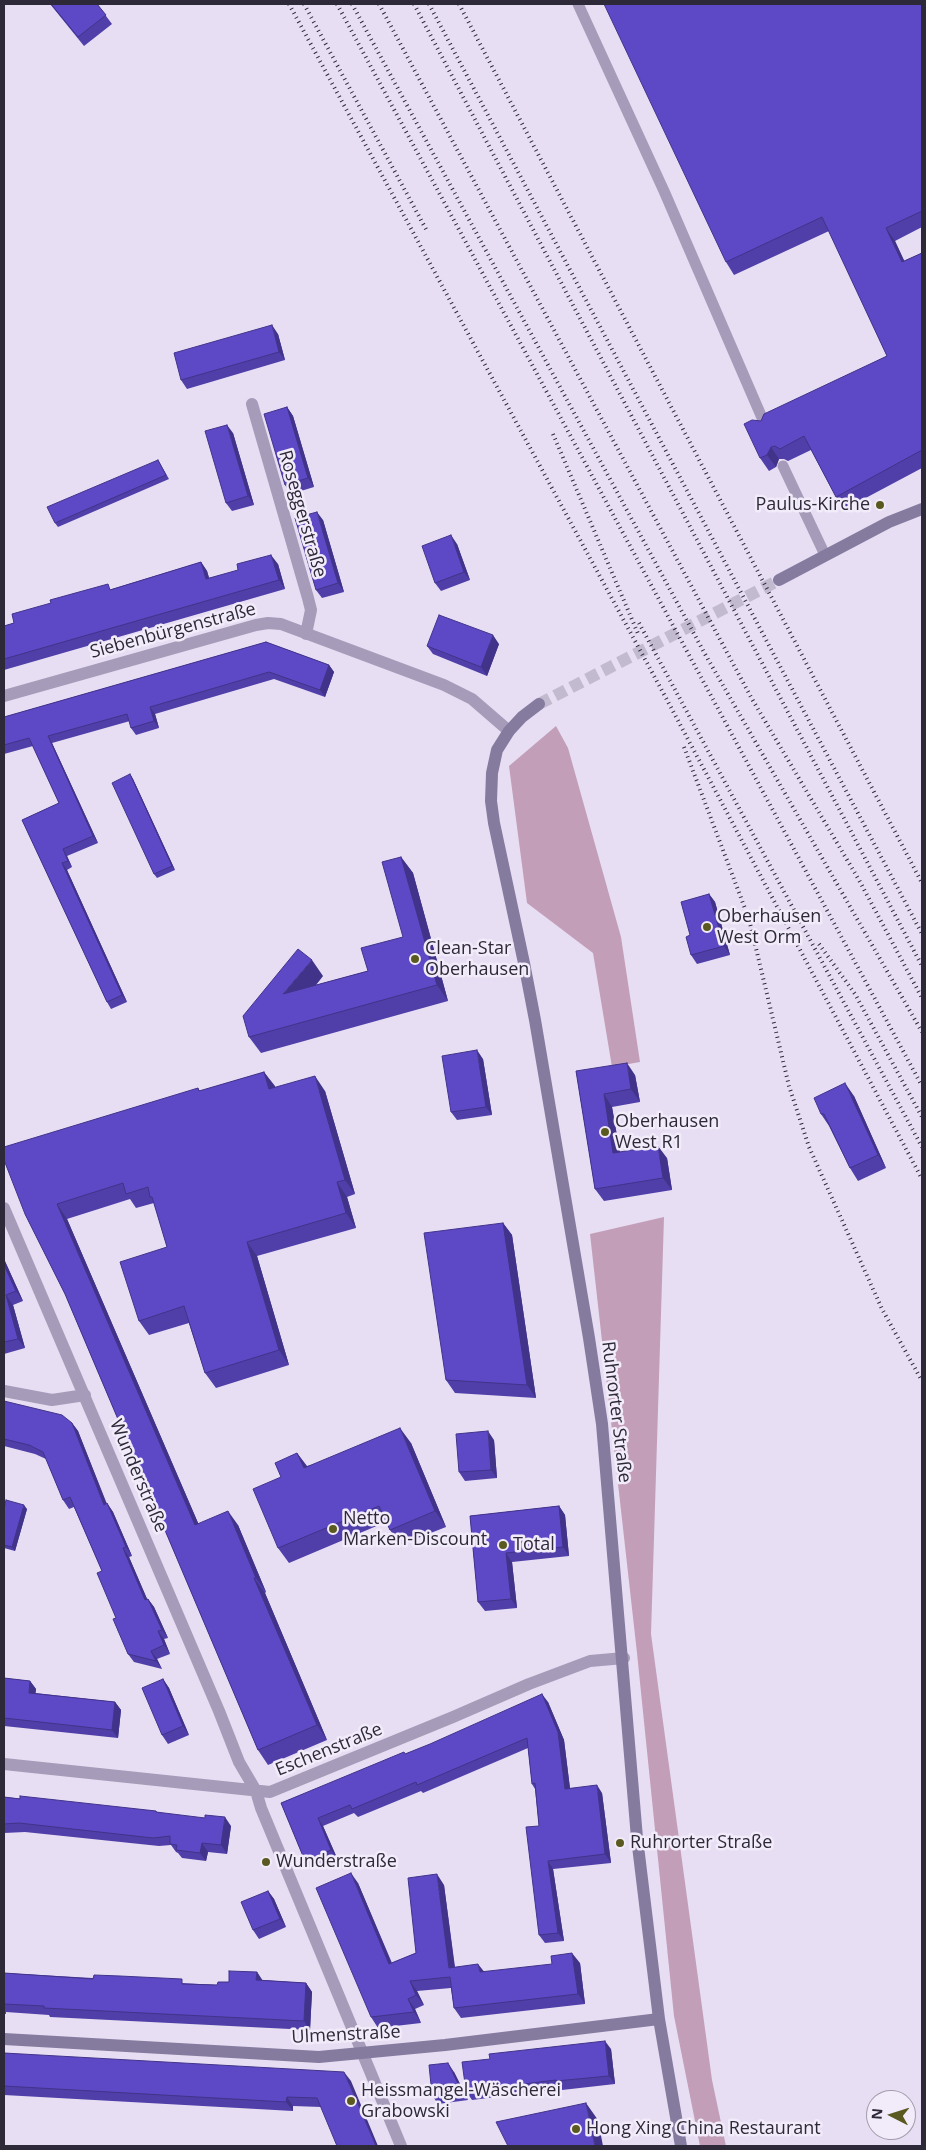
<!DOCTYPE html>
<meta charset="utf-8">
<style>
body{margin:0}
#map{position:relative;width:926px;height:2150px;overflow:hidden;background:#e7def3;font-family:"Open Sans",sans-serif}
canvas{display:block}
.frame{position:absolute;inset:0;border:5px solid #2d2938;pointer-events:none}
.north{position:absolute;left:866px;top:2090px;width:50px;height:50px;box-sizing:border-box;background:#f2ebfa;border:1px solid #a39dac;border-radius:50%;rotate:275deg;font-size:14px;font-weight:700;line-height:20px;text-align:center;color:#2d2938}
.north::after{content:'';display:block;margin:auto;width:18px;height:22px;background:#5a591f;clip-path:polygon(50% 0,100% 100%,50% 72%,0 100%)}
</style>
<div id="map">
<canvas width="926" height="2150"></canvas>
<div class="frame"></div>
<div class="north">N</div>
</div>
<script>
const ctx = document.querySelector('canvas').getContext('2d');
ctx.lineJoin = 'round';
function paint(path, color) {
  ctx.fillStyle = color;
  ctx.fill(path, 'evenodd');
}
function toPath(rows) {
  const path = new Path2D();
  for (const r of rows) {
    path.moveTo(r[0], r[1]);
    for (let i = 2; i < r.length; i += 2) path.lineTo(r[i], r[i + 1]);
  }
  return path;
}
function stroke(path, color, width, dash) {
  ctx.strokeStyle = color;
  ctx.lineWidth = width;
  ctx.lineCap = dash ? 'butt' : 'round';
  ctx.setLineDash(dash || []);
  ctx.stroke(path);
}
function drawText(font, color, halo, rows, align = 'center') {
  ctx.font = font + ' "Open Sans",sans-serif';
  ctx.lineWidth = 5;
  ctx.setLineDash([]);
  ctx.textBaseline = 'middle';
  ctx.strokeStyle = halo;
  ctx.fillStyle = color;
  for (const [text, x, y, turn = 0] of rows) {
    ctx.save();
    ctx.translate(x, y);
    ctx.rotate((+turn || 0) * Math.PI / 180);
    ctx.textAlign = isNaN(turn) ? turn : align;
    if (halo) ctx.strokeText(text, 0, 0);
    ctx.fillText(text, 0, 0);
    ctx.restore();
  }
}
const green = toPath([
 [556,726,568,748,621,937,640,1062,612,1067,593,953,527,903,509,766],
 [664,1217,651,1634,712,2080,726,2146,700,2146,674,2016,637,1653,590,1234]
]);
const secondaryTunnel = toPath([
 [539,704,779,580]
]);
const lane = toPath([
 [578,4,664,191,766,427],
 [783,466,825,555]
]);
const street = toPath([
 [252,404,308,598,311,610,306,634],
 [4,696,256,625,268,623,281,624,444,685,472,699,509,731],
 [4,1208,219,1711,239,1762,256,1791,261,1808,401,2146],
 [4,1391,52,1400,85,1395],
 [4,1764,270,1792,453,1717,529,1684,590,1661,624,1658]
]);
const secondary = toPath([
 [779,580,889,522,922,509],
 [539,704,522,717,509,731,497,750,492,773,491,801,494,823,524,963,535,1020,589,1338,602,1424,637,1838,659,2019,681,2146],
 [4,2039,319,2057,445,2045,659,2019]
]);
const rail = toPath([
 [289,4,666,698,922,1179],
 [304,4,427,231],
 [337,4,922,1086],
 [352,4,705,654,922,1032],
 [379,4,752,699,859,880,922,998],
 [414,4,922,966],
 [429,4,922,934],
 [459,4,922,883],
 [553,434,639,636],
 [639,623,922,1147],
 [684,747,749,919,789,1086,809,1147,882,1309,922,1381],
 [819,944,855,994,922,1117]
]);
const wall = toPath([
 [50,4,97,4,112,24,84,46],
 [922,4,922,227,895,241,904,261,922,253,922,468,845,509,836,497,811,450,788,461,784,459,779,459,776,467,769,471,760,458,761,421,887,356,829,231,734,275,726,262],
 [278,334,285,360,187,389,181,380],
 [287,407,293,416,314,487,291,494,285,485],
 [233,433,254,505,232,511,226,503],
 [158,460,169,479,58,527,55,523],
 [323,520,344,592,322,598,316,590],
 [457,544,470,580,441,591,435,583],
 [201,562,207,571,209,578,278,564,285,589,4,670,4,626,14,623,112,589],
 [266,642,329,665,334,672,325,697,274,679,155,714,159,728,136,735,131,728,130,721,52,743,98,843,67,856,72,867,67,870,127,1002,111,1009,107,1002,22,820,59,803,33,746,4,754,4,717],
 [499,644,487,676,433,654,427,646],
 [130,774,133,779,175,870,157,878,154,874],
 [401,857,413,873,448,1001,261,1053,249,1037,323,976,316,985,368,971,403,937],
 [709,894,715,902,730,955,697,964,691,955,690,935],
 [483,1059,492,1115,457,1120,451,1112],
 [576,1071,635,1075,640,1102,612,1107,620,1152,667,1158,672,1190,604,1201,595,1189],
 [264,1072,275,1088,325,1091,355,1194,347,1197,356,1228,257,1256,289,1365,216,1388,205,1373,189,1323,149,1335,139,1321,167,1247,154,1203,136,1208,130,1199,67,1219,198,1523,238,1525,266,1592,265,1593,327,1740,268,1765,258,1750,65,1294,25,1214,198,1088,200,1091],
 [854,1096,886,1168,858,1181,850,1168,829,1126,821,1114],
 [503,1223,512,1235,536,1398,455,1393,446,1380],
 [4,1259,23,1301,13,1305,25,1348,4,1354],
 [4,1401,72,1423,78,1431,107,1504,107,1503,113,1512,132,1556,129,1557,147,1599,148,1599,154,1607,168,1638,164,1639,170,1654,157,1659,162,1669,134,1662,128,1654,102,1571,74,1507,69,1509,63,1500,46,1459,35,1454,4,1446],
 [494,1440,497,1478,465,1481,459,1472],
 [411,1443,446,1527,400,1545,390,1530,386,1522,289,1563,278,1548,281,1477,297,1453,307,1466],
 [559,1506,565,1515,569,1556,512,1562,517,1608,485,1611,478,1602,470,1516],
 [4,1509,27,1509,15,1551,4,1548],
 [4,1678,30,1681,36,1689,35,1693,115,1702,121,1710,118,1738,4,1726],
 [163,1679,169,1688,189,1735,168,1744,162,1735],
 [548,1702,564,1740,570,1788,602,1793,611,1863,553,1869,564,1941,545,1943,539,1935,539,1826,535,1789,532,1784,528,1748,423,1793,421,1791,358,1817,354,1813,323,1826,337,1858,311,1869,305,1861,281,1803,405,1754],
 [4,1797,156,1811,157,1812,231,1826,227,1854,208,1852,206,1861,182,1858,178,1853,176,1852,171,1845,159,1846,25,1832,4,1833],
 [358,1883,392,1963,416,1953,444,1885,455,1967,484,1972,580,1963,585,2004,461,2018,454,2008,451,1988,417,1991,424,2005,415,2009,421,2023,378,2028,371,2017],
 [268,1891,274,1899,286,1927,259,1939,253,1930],
 [257,1972,262,1980,306,1983,312,1992,310,2030,50,2017,49,2015,6,2012,6,2014,4,2014,4,1973,217,1985,229,1982],
 [611,2049,615,2084,562,2090,561,2089,472,2100,466,2091],
 [4,2053,351,2081,321,2107,293,2106,293,2111,4,2095],
 [454,2072,468,2100,438,2104,432,2095]
]);
const shadedWall = toPath([
 [886,228,895,241,911,275,902,262],
 [272,325,278,334,285,360,279,352],
 [287,407,293,416,314,487,308,478],
 [227,425,233,433,254,505,248,496],
 [771,447,779,459,776,467,767,455],
 [317,512,323,520,344,592,338,583],
 [451,535,457,544,470,580,464,572],
 [271,555,278,564,285,589,279,580],
 [201,562,207,571,212,588,206,579],
 [493,635,499,644,487,676,481,667],
 [329,665,334,672,325,697,320,690],
 [150,707,155,714,159,728,154,721],
 [48,736,52,743,98,843,93,836],
 [130,774,133,779,175,870,172,866],
 [63,849,67,856,72,867,68,861],
 [401,857,413,873,448,1001,437,985],
 [62,863,67,870,127,1002,122,995],
 [709,894,715,902,730,955,724,946],
 [312,960,323,976,294,1011,283,994],
 [477,1050,483,1059,492,1115,486,1107],
 [627,1063,635,1075,640,1102,631,1089],
 [264,1072,275,1086,280,1104,269,1089],
 [315,1076,325,1091,355,1194,345,1180],
 [845,1083,854,1096,886,1168,878,1155],
 [604,1094,612,1107,622,1166,613,1153],
 [658,1146,667,1158,672,1190,663,1178],
 [337,1182,347,1197,356,1228,346,1213],
 [57,1204,67,1219,205,1539,195,1525],
 [503,1223,512,1235,536,1398,527,1385],
 [247,1242,257,1256,289,1365,279,1350],
 [4,1259,23,1301,16,1291,4,1265],
 [6,1295,13,1305,25,1348,18,1339],
 [72,1423,78,1431,110,1513,104,1505],
 [400,1428,411,1443,446,1527,435,1511],
 [488,1431,494,1440,497,1478,491,1470],
 [297,1453,308,1468,304,1468],
 [107,1503,113,1512,132,1556,126,1547],
 [24,1505,27,1509,15,1551,12,1547],
 [559,1506,565,1515,569,1556,563,1547],
 [228,1511,238,1525,266,1592,256,1578],
 [123,1548,129,1557,151,1608,145,1600],
 [506,1553,512,1562,517,1608,511,1599],
 [254,1578,265,1593,327,1740,317,1725],
 [148,1599,154,1607,168,1638,162,1630],
 [158,1631,164,1639,170,1654,164,1645],
 [151,1651,157,1659,162,1669,156,1661],
 [163,1679,169,1688,189,1735,183,1726],
 [30,1681,36,1689,35,1701,29,1693],
 [542,1694,548,1702,564,1740,571,1797,565,1789],
 [115,1702,121,1710,118,1738,112,1730],
 [597,1785,602,1793,611,1863,605,1854],
 [225,1817,231,1826,227,1854,221,1845],
 [318,1818,323,1826,337,1858,331,1850],
 [202,1843,208,1852,206,1861,200,1853],
 [548,1861,553,1869,564,1941,558,1933],
 [351,1873,358,1883,396,1974,389,1964],
 [437,1874,444,1885,456,1978,449,1968],
 [268,1891,274,1899,286,1927,280,1919],
 [572,1953,580,1963,585,2004,578,1994],
 [478,1964,486,1974,480,1972],
 [257,1972,263,1981,256,1980],
 [410,1981,417,1991,424,2005,416,1995],
 [306,1983,312,1992,310,2030,304,2021],
 [408,1999,415,2009,421,2023,414,2012],
 [605,2041,611,2049,615,2084,609,2076],
 [448,2063,454,2072,468,2100,462,2092],
 [344,2072,351,2081,378,2146,376,2146],
 [287,2097,293,2106,293,2111,286,2102],
 [586,2103,598,2120,603,2146,595,2146]
]);
const building = toPath([
 [51,4,97,4,106,15,78,37,51,4],
 [604,4,922,4,922,211,886,228,902,262,922,253,922,450,836,497,804,436,780,449,775,446,771,447,767,455,760,458,744,424,752,420,761,421,764,414,887,356,822,217,726,262,604,4],
 [272,325,279,352,181,380,174,353,272,325],
 [287,407,308,478,285,485,264,414,287,407],
 [227,425,248,496,226,503,205,431,227,425],
 [158,460,166,475,55,523,47,507,158,460],
 [317,512,338,583,316,590,295,518,317,512],
 [451,535,464,572,435,583,422,546,451,535],
 [271,555,279,580,4,659,4,626,14,623,12,614,51,603,50,600,108,584,110,590,201,562,206,579,238,570,237,564,271,555],
 [439,615,493,635,481,667,427,646,439,615],
 [266,642,329,665,320,690,269,672,150,707,154,721,131,728,127,714,48,736,93,836,63,849,68,861,62,863,122,995,107,1002,22,820,59,803,29,738,4,745,4,717,266,642],
 [130,774,172,866,154,874,112,783,130,774],
 [401,857,437,985,249,1037,243,1016,298,949,312,960,283,994,368,971,361,948,403,937,382,862,401,857],
 [709,894,724,946,691,955,686,937,690,935,681,902,709,894],
 [477,1050,486,1107,451,1112,442,1056,477,1050],
 [627,1063,631,1089,604,1094,613,1153,658,1146,663,1178,595,1189,576,1071,627,1063],
 [264,1072,269,1089,315,1076,345,1180,337,1182,346,1213,247,1242,279,1350,205,1373,184,1306,139,1321,120,1262,167,1247,152,1197,150,1197,148,1187,126,1194,123,1183,57,1204,195,1525,228,1511,256,1578,254,1578,317,1725,258,1750,65,1294,25,1214,4,1160,4,1147,198,1088,199,1091,264,1072],
 [845,1083,878,1155,850,1168,824,1114,821,1114,814,1098,845,1083],
 [503,1223,527,1385,446,1380,424,1233,503,1223],
 [4,1265,16,1291,6,1295,18,1339,4,1342,4,1265],
 [4,1401,62,1415,72,1423,104,1505,107,1503,126,1547,123,1548,145,1600,148,1599,162,1630,158,1631,164,1645,151,1651,156,1661,128,1654,113,1619,116,1618,97,1573,102,1571,70,1497,63,1500,43,1452,29,1445,4,1439,4,1401],
 [400,1428,435,1511,390,1530,379,1506,278,1548,253,1489,281,1477,275,1463,297,1453,304,1468,400,1428],
 [488,1431,491,1470,459,1472,456,1434,488,1431],
 [6,1500,24,1505,12,1547,4,1545,4,1509,6,1500],
 [559,1506,563,1547,506,1553,511,1599,478,1602,470,1516,559,1506],
 [4,1678,30,1681,29,1693,115,1702,112,1730,4,1718,4,1678],
 [163,1679,183,1726,162,1735,142,1688,163,1679],
 [542,1694,558,1732,565,1789,597,1785,605,1854,548,1861,558,1933,539,1935,526,1827,539,1826,535,1783,532,1784,527,1738,417,1785,416,1782,352,1809,350,1805,318,1818,331,1850,305,1861,281,1803,404,1752,405,1754,430,1744,542,1694],
 [20,1796,156,1811,156,1812,205,1818,205,1815,225,1817,221,1845,202,1843,200,1853,176,1850,177,1845,170,1844,170,1836,153,1838,19,1823,4,1824,4,1797,20,1799,20,1796],
 [351,1873,389,1964,416,1953,408,1878,437,1874,449,1968,478,1964,480,1972,552,1964,551,1956,572,1953,578,1994,454,2008,450,1977,410,1981,416,1995,408,1999,414,2012,371,2017,316,1888,351,1873],
 [268,1891,280,1919,253,1930,241,1902,268,1891],
 [229,1971,257,1972,256,1980,306,1983,304,2021,44,2008,44,2006,4,2004,4,1973,93,1979,94,1975,120,1976,182,1979,182,1984,217,1985,218,1982,229,1982,229,1971],
 [605,2041,609,2076,556,2081,556,2080,466,2091,462,2062,490,2059,489,2054,605,2041],
 [4,2053,344,2072,376,2146,337,2146,317,2098,287,2097,286,2102,4,2086,4,2053],
 [448,2063,462,2092,432,2095,429,2065,448,2063],
 [586,2103,595,2146,508,2146,496,2122,586,2103]
]);
const markers = [
 [880,505,5,"#5a591f"],
 [707,927,5,"#5a591f"],
 [415,959,5,"#5a591f"],
 [605,1132,5,"#5a591f"],
 [333,1529,5,"#5a591f"],
 [503,1545,5,"#5a591f"],
 [620,1843,5,"#5a591f"],
 [266,1862,5,"#5a591f"],
 [351,2101,5,"#5a591f"],
 [576,2129,5,"#5a591f"]
];
const poiNames = [
 ["Paulus-Kirche",870,505,"right"],
 ["Oberhausen",717,917],
 ["West Orm",717,938],
 ["Clean-Star",425,949],
 ["Oberhausen",425,970],
 ["Oberhausen",615,1122],
 ["West R1",615,1143],
 ["Netto",343,1519],
 ["Marken-Discount",343,1540],
 ["Total",513,1545],
 ["Ruhrorter Straße",630,1843],
 ["Wunderstraße",276,1862],
 ["Heissmangel-Wäscherei",361,2091],
 ["Grabowski",361,2112],
 ["Hong Xing China Restaurant",586,2129]
];
const streetNames = [
 ["Roseggerstraße",302,514,74],
 ["Siebenbürgenstraße",173,631,-15],
 ["Ruhrorter Straße",616,1412,83],
 ["Wunderstraße",138,1476,67],
 ["Eschenstraße",329,1750,-22],
 ["Ulmenstraße",346,2035,-3]
];
paint(green, '#c29eb9');
stroke(secondaryTunnel, '#c2bace', 12, [12, 6]);
stroke(lane, '#a69bb9', 11);
stroke(street, '#a69bb9', 12);
stroke(secondary, '#857b9f', 12);
stroke(rail, '#2d2938', 4, [1, 4]);
paint(wall, '#503fa9');
paint(shadedWall, '#41338a');
paint(building, '#5d49c5');
stroke(building, '#41338a', 1);
for (const [x, y, r, color] of markers) {
  const dot = new Path2D();
  dot.arc(x, y, r, 0, 2 * Math.PI);
  ctx.fillStyle = color;
  ctx.fill(dot);
  stroke(dot, '#f2ebfa', 2);
}
drawText('18px', '#2d2938', '#f2ebfa', poiNames, 'left');
drawText('18px', '#2d2938', '#f2ebfa', streetNames);
</script>
